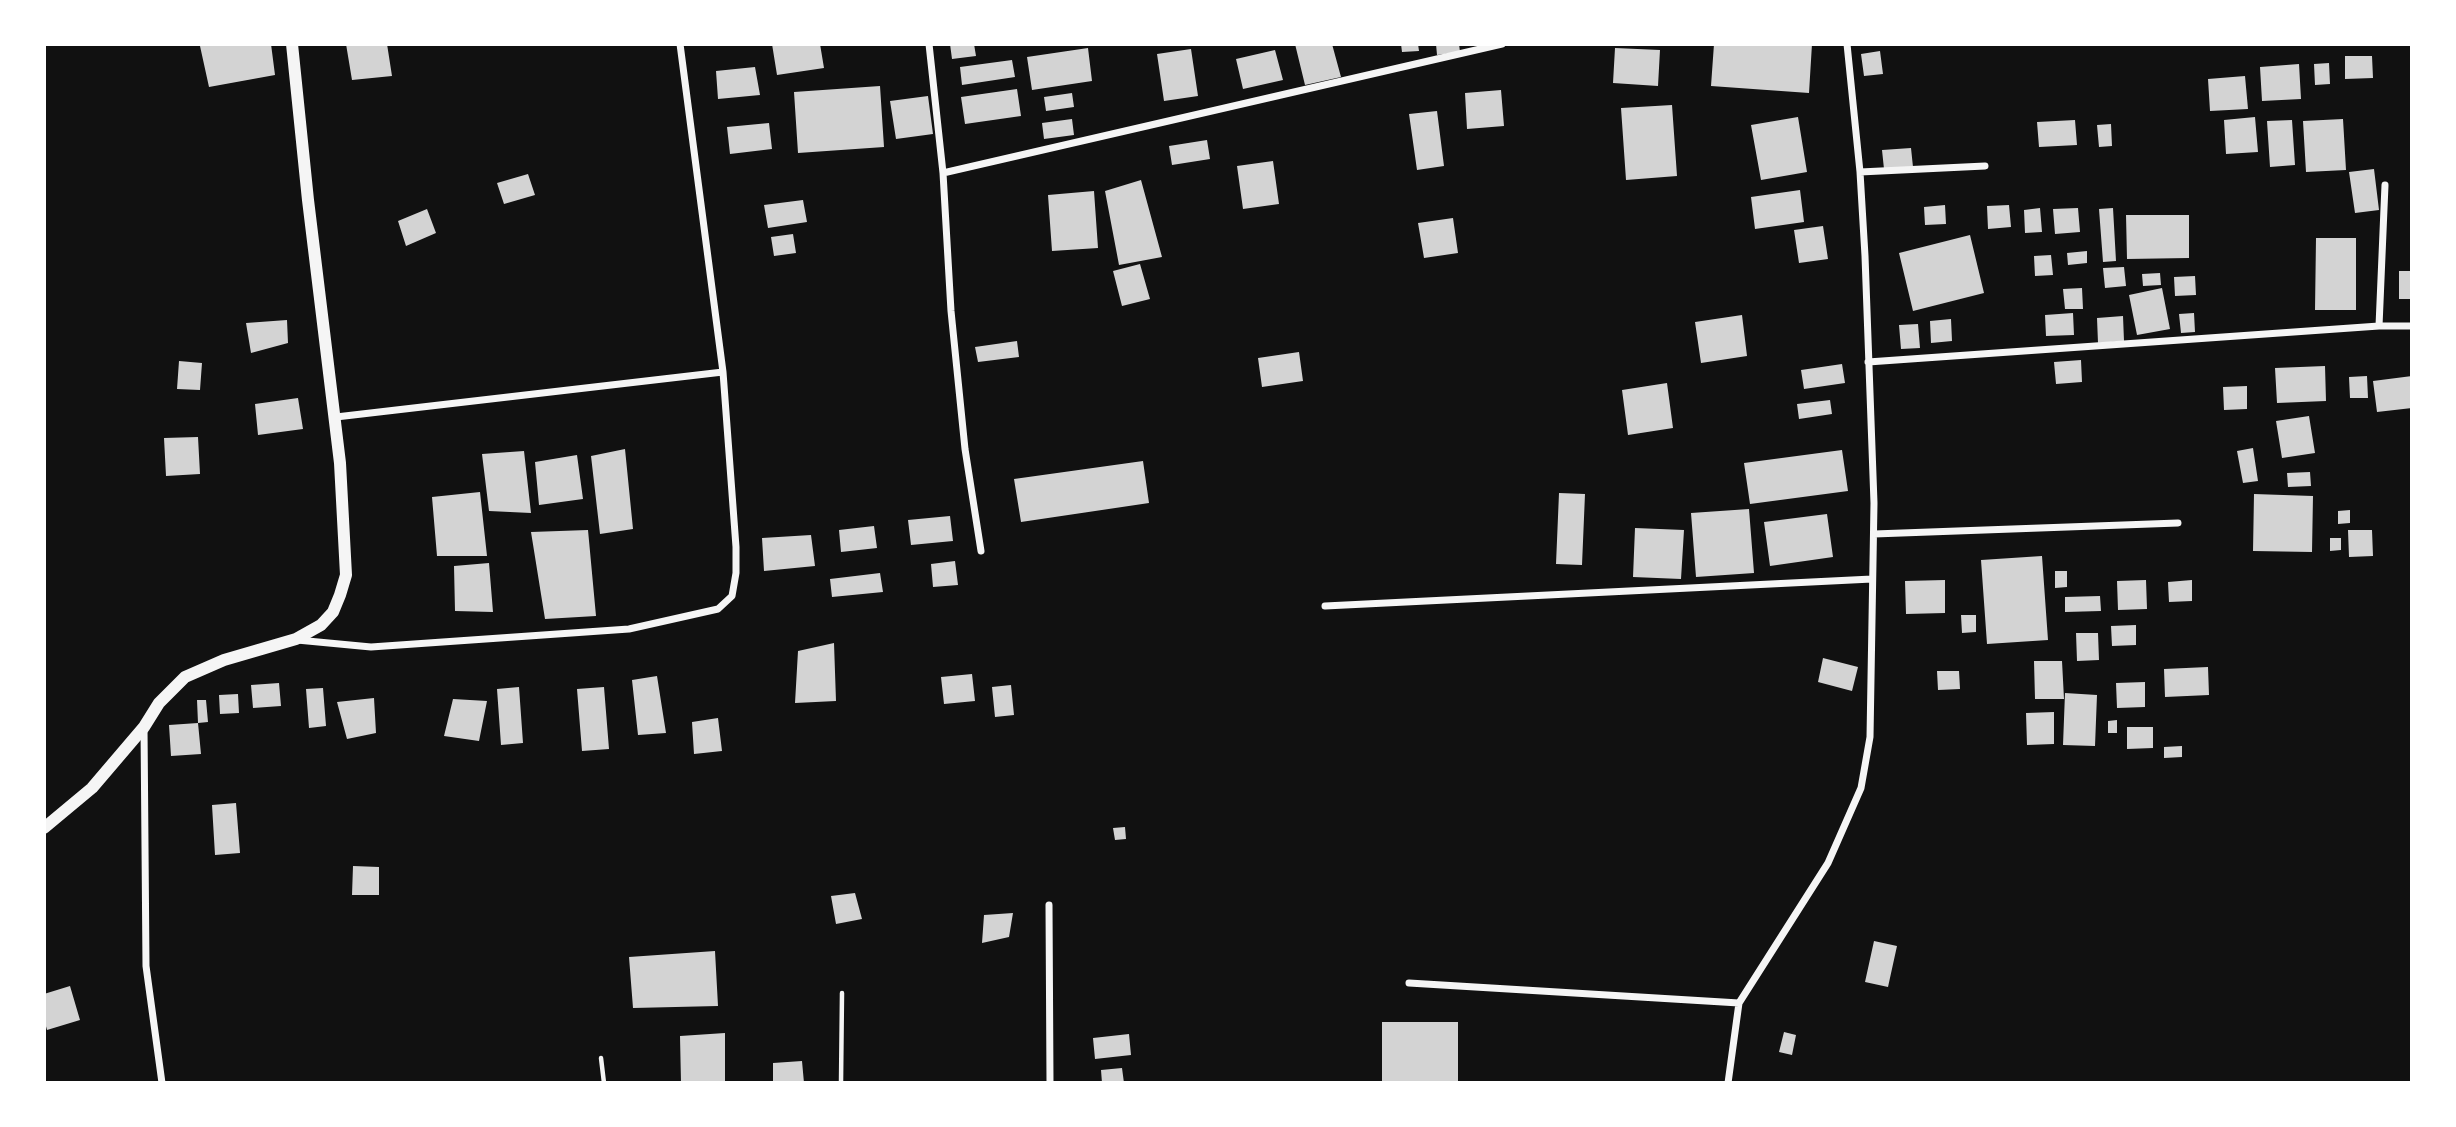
<!DOCTYPE html>
<style>
body{margin:0}
#map{position:relative;width:2456px;height:1127px;overflow:hidden;background:#111;font-family:Montserrat,sans-serif}
canvas{display:block}
.frame{position:absolute;inset:0;border:46px solid #fff;pointer-events:none}
</style>
<div id="map">
<canvas width="2456" height="1127"></canvas>
<div class="frame"></div>
</div>
<script>
const ctx = document.querySelector('canvas').getContext('2d');
ctx.lineJoin = 'round';
function paint(path, color) {
  ctx.fillStyle = color;
  ctx.fill(path, 'evenodd');
}
function toPath(rows) {
  const path = new Path2D();
  for (const r of rows) {
    path.moveTo(r[0], r[1]);
    for (let i = 2; i < r.length; i += 2) path.lineTo(r[i], r[i + 1]);
  }
  return path;
}
function stroke(path, color, width, dash) {
  ctx.strokeStyle = color;
  ctx.lineWidth = width;
  ctx.lineCap = dash ? 'butt' : 'round';
  ctx.setLineDash(dash || []);
  ctx.stroke(path);
}
const building = toPath([
 [211,44,271,44,275,75,209,87,200,46],
 [346,44,387,44,392,76,352,80],
 [772,44,820,44,824,68,777,75],
 [950,44,974,44,976,56,952,59],
 [1295,44,1332,44,1341,77,1305,85],
 [1401,44,1418,44,1419,51,1402,52],
 [1436,44,1459,44,1460,52,1437,55],
 [1714,44,1812,44,1809,93,1711,86],
 [1088,48,1092,81,1032,90,1027,57],
 [1615,48,1660,50,1658,86,1613,83],
 [1191,49,1198,96,1164,101,1157,54],
 [1275,50,1283,80,1243,89,1236,59],
 [1880,51,1883,74,1864,76,1861,54],
 [2345,56,2372,56,2373,78,2345,79],
 [1012,60,1015,77,962,85,960,67],
 [2329,63,2330,84,2315,85,2314,64],
 [2299,64,2301,99,2262,101,2260,67],
 [755,67,760,95,718,99,716,71],
 [2245,76,2248,109,2210,111,2208,79],
 [880,86,884,147,798,153,794,92],
 [1017,89,1021,116,965,124,961,97],
 [1501,90,1504,126,1467,129,1465,93],
 [1072,93,1074,107,1046,111,1044,97],
 [928,96,933,134,896,139,890,101],
 [1672,105,1677,176,1626,180,1621,108],
 [1437,111,1444,166,1417,170,1409,114],
 [1798,117,1807,172,1761,180,1751,125],
 [2255,117,2258,152,2226,154,2224,120],
 [1072,119,1074,135,1044,139,1042,123],
 [2343,119,2346,170,2306,172,2303,121],
 [2075,120,2077,145,2039,147,2037,122],
 [2292,120,2295,165,2270,167,2267,121],
 [769,123,772,149,730,154,727,127],
 [2111,124,2112,146,2099,147,2097,125],
 [1207,140,1210,159,1172,165,1169,146],
 [1911,148,1913,167,1884,169,1882,150],
 [1273,161,1279,204,1243,209,1237,166],
 [2374,169,2379,210,2355,213,2349,172],
 [528,174,535,195,504,204,497,183],
 [1141,180,1162,257,1119,265,1105,191],
 [1800,190,1804,222,1755,229,1751,197],
 [1094,191,1098,248,1052,251,1048,195],
 [803,200,807,222,768,228,764,205],
 [1945,205,1946,224,1925,225,1924,207],
 [2009,205,2011,227,1988,229,1987,206],
 [2040,208,2042,232,2025,233,2024,210],
 [2078,208,2080,232,2055,234,2053,209],
 [2113,208,2116,261,2103,262,2099,209],
 [427,209,436,233,406,246,398,221],
 [2126,215,2189,215,2189,258,2127,259],
 [1453,218,1458,253,1424,258,1418,223],
 [1823,226,1828,259,1799,263,1794,230],
 [793,234,796,253,774,256,771,237],
 [1970,235,1984,293,1913,311,1899,253],
 [2316,238,2356,238,2356,310,2315,310],
 [2087,251,2087,263,2068,265,2067,253],
 [2051,255,2053,275,2035,276,2034,256],
 [1140,264,1150,299,1122,306,1113,271],
 [2124,267,2126,286,2105,288,2103,268],
 [2399,271,2412,271,2412,299,2399,299],
 [2160,273,2161,285,2143,286,2142,274],
 [2195,276,2196,295,2175,296,2174,277],
 [2082,288,2083,309,2065,309,2063,289],
 [2162,288,2170,329,2137,335,2129,295],
 [2073,313,2074,335,2046,336,2045,315],
 [2194,313,2195,332,2181,333,2179,314],
 [1742,315,1747,356,1701,363,1695,322],
 [2123,316,2124,341,2098,343,2097,318],
 [1951,319,1952,341,1931,343,1930,321],
 [287,320,288,343,251,353,246,323],
 [1918,324,1920,348,1901,349,1899,325],
 [1017,341,1019,357,978,362,975,347],
 [1299,352,1303,381,1262,387,1258,358],
 [2081,360,2082,382,2056,384,2054,362],
 [179,361,202,363,200,390,177,389],
 [1842,364,1845,383,1804,389,1801,370],
 [2325,366,2326,401,2277,403,2275,368],
 [2367,376,2368,398,2350,398,2349,377],
 [2412,376,2412,408,2377,412,2373,381],
 [1667,383,1673,428,1628,435,1622,390],
 [2247,386,2247,409,2224,410,2223,387],
 [298,398,303,429,258,435,255,404],
 [1830,400,1832,414,1799,419,1797,404],
 [2309,416,2315,453,2282,458,2276,421],
 [198,437,200,474,166,476,164,438],
 [2253,448,2258,481,2243,483,2237,451],
 [625,449,633,529,600,534,591,456],
 [1842,450,1848,491,1750,504,1744,463],
 [524,451,531,513,489,511,482,454],
 [577,455,583,499,539,505,535,462],
 [1143,461,1149,503,1021,522,1014,479],
 [2310,472,2311,486,2288,487,2287,473],
 [480,492,487,556,437,556,432,497],
 [1559,493,1585,494,1582,565,1556,564],
 [2254,494,2313,496,2312,552,2253,551],
 [1749,509,1754,573,1696,577,1691,513],
 [2350,510,2350,523,2338,524,2338,511],
 [1827,514,1833,557,1770,566,1764,522],
 [950,516,953,541,911,545,908,520],
 [874,526,877,548,841,552,839,530],
 [1635,528,1684,530,1681,579,1633,577],
 [588,530,596,616,545,619,531,532],
 [2348,530,2372,530,2373,556,2349,557],
 [811,535,815,566,764,571,762,538],
 [2330,538,2341,538,2341,550,2330,551],
 [2042,556,2048,640,1987,644,1981,560],
 [955,561,958,585,933,587,931,564],
 [489,563,493,612,455,611,454,566],
 [2055,571,2067,571,2067,587,2055,588],
 [880,573,883,592,832,597,830,579],
 [1945,580,1945,613,1906,614,1905,581],
 [2146,580,2147,609,2118,610,2117,581],
 [2192,580,2192,601,2169,602,2168,582],
 [2100,596,2101,611,2065,612,2065,597],
 [1961,615,1976,615,1976,632,1962,633],
 [2136,625,2136,645,2112,646,2111,626],
 [2076,633,2098,633,2099,660,2077,661],
 [834,643,836,701,795,703,798,651],
 [1823,658,1858,667,1852,691,1818,682],
 [2034,661,2062,661,2064,699,2035,699],
 [2208,667,2209,695,2165,697,2164,669],
 [1937,671,1959,671,1960,689,1938,690],
 [972,674,975,701,944,704,941,677],
 [657,676,666,733,638,735,632,680],
 [2145,682,2145,707,2117,708,2116,683],
 [279,683,281,706,253,708,251,685],
 [1011,685,1014,715,995,717,992,687],
 [519,687,523,743,501,745,497,689],
 [604,687,609,749,582,751,577,689],
 [323,688,326,726,309,728,306,689],
 [2065,693,2097,695,2095,746,2063,745],
 [238,694,239,713,220,714,219,695],
 [374,698,376,733,347,739,337,702],
 [453,699,487,701,479,741,444,736],
 [197,700,206,700,208,722,198,723],
 [2054,712,2054,744,2027,745,2026,713],
 [718,718,722,751,694,754,692,722],
 [2117,720,2117,733,2108,733,2108,721],
 [198,723,201,754,171,756,169,725],
 [2127,727,2153,727,2153,748,2127,749],
 [2182,746,2182,757,2164,758,2164,747],
 [236,803,240,853,215,855,212,805],
 [1125,827,1126,839,1115,840,1113,828],
 [353,866,379,867,379,895,352,895],
 [855,893,862,919,836,924,831,896],
 [1013,913,1009,937,982,943,984,915],
 [1874,941,1897,946,1888,987,1865,982],
 [715,951,718,1006,633,1008,629,957],
 [70,986,80,1020,47,1030,44,1019,44,994],
 [1382,1022,1458,1022,1458,1083,1382,1083],
 [1784,1032,1796,1035,1792,1055,1779,1052],
 [725,1033,725,1083,681,1083,680,1036],
 [1129,1034,1131,1055,1095,1059,1093,1038],
 [802,1061,804,1083,773,1083,773,1063],
 [1122,1068,1124,1083,1102,1083,1101,1070]
]);
const path = toPath([
 [601,1058,604,1083],
 [841,1083,842,993]
]);
const minor = toPath([
 [929,44,943,173,951,311,965,449,981,551],
 [1860,172,1985,166],
 [943,173,1502,44],
 [2379,326,2385,185],
 [1868,362,2379,326,2412,326],
 [336,417,723,372],
 [1874,534,2178,523],
 [1325,606,1872,579],
 [297,640,371,647,629,629,718,609,732,596,736,573,736,547,723,372,680,44],
 [144,727,146,966,162,1083],
 [1049,905,1050,1083],
 [1409,983,1739,1003],
 [1728,1083,1739,1003,1828,863,1861,788,1870,737,1874,503,1865,256,1860,172,1847,44]
]);
const tertiary = toPath([
 [44,828,92,788,144,727,159,703,185,677,224,660,296,639,321,625,333,612,340,595,346,575,340,463,308,200,292,44]
]);
paint(building, '#d3d3d3');
stroke(path, '#f5f5f5', 4.5);
stroke(minor, '#f5f5f5', 7);
stroke(tertiary, '#f5f5f5', 12);
</script>
